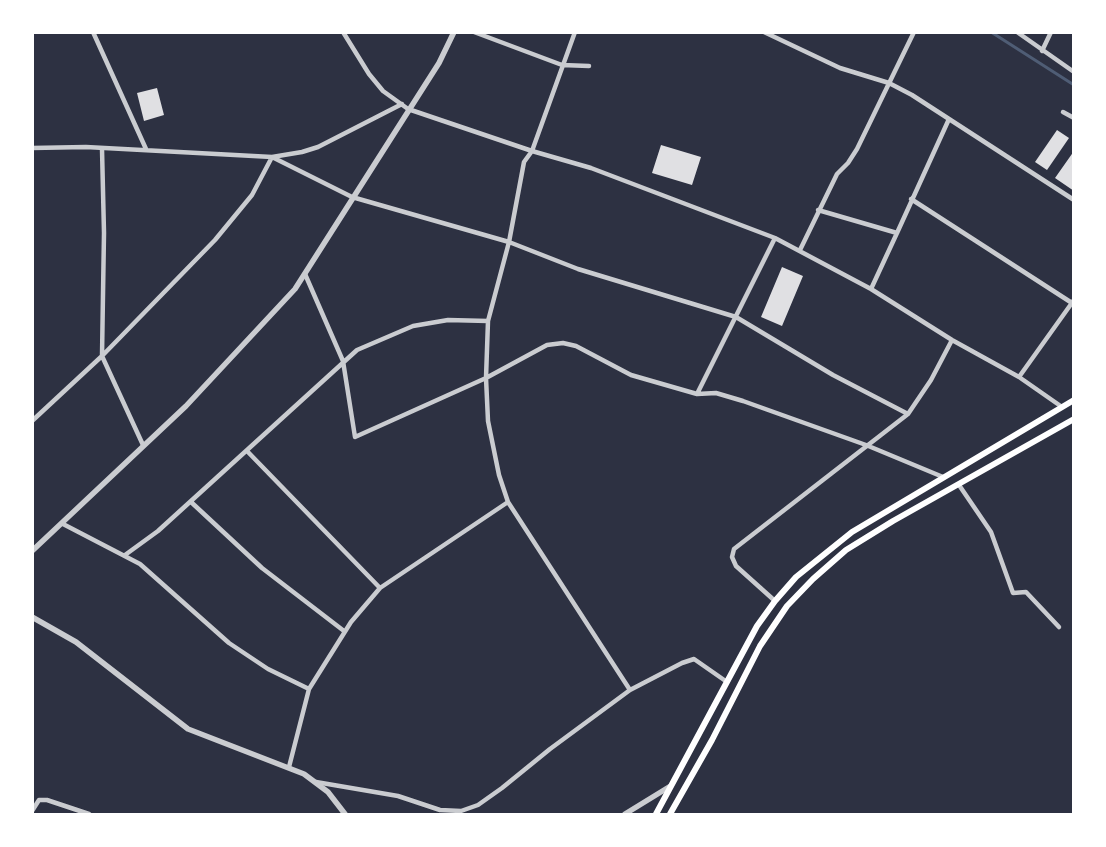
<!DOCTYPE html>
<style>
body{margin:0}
#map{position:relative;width:1106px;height:847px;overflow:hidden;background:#2d3142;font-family:Manrope,sans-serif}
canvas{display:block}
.frame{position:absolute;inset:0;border:34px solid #fff;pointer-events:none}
</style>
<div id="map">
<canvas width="1106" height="847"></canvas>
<div class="frame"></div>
</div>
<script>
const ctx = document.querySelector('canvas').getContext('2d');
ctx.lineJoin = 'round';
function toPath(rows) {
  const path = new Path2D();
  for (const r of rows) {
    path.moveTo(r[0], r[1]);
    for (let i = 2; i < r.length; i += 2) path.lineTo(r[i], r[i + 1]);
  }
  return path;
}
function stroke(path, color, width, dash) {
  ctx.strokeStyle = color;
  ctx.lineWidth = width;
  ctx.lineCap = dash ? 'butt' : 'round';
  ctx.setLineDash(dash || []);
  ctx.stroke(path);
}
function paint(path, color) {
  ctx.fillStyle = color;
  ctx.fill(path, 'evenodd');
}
const stream = toPath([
 [991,32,1074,85]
]);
const building = toPath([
 [157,88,164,115,144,121,137,93],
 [1057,130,1069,138,1047,170,1035,162],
 [661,145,701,157,692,185,652,173],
 [1074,151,1074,191,1055,178],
 [782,267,803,276,782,326,761,317]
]);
const minor = toPath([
 [93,32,146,149],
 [343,32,369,74,383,91,408,109,532,151,591,168,775,238,871,289,952,340,1019,377,1062,407],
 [474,32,562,65,589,66],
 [575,32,532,151,524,162,509,242,488,321,486,378,488,421,499,475,508,502,630,690],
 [764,32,840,68,889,83,912,95,1074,200],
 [1017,32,1074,72],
 [1042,51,1051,32],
 [1063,112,1074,118],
 [32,148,86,147,272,157,302,152,318,147,402,104],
 [102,149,104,233,102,356,143,445],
 [911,199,1072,303],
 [818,210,897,233,949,119],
 [800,250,837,174,848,163,857,149,914,32],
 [305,274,343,361,355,437,486,378,547,345,563,343,576,346,631,375,697,394,775,238],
 [871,289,897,233],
 [1019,377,1074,300],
 [697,394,716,393,743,401,866,445,943,477],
 [32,421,102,356,215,240,252,195,272,157,352,197,509,242,578,269,736,317,833,375,908,414],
 [247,451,380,588],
 [959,485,991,532,1013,593,1026,592,1059,627],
 [191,502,262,568,344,631],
 [63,524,140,564,229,643,268,669,309,689],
 [125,555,158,531,357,350,413,326,448,320,488,321],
 [775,601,736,566,732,557,734,549,908,414,931,380,952,340],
 [289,767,309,689,351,622,380,588,508,502],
 [316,782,398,796,440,810,461,811,478,805,502,788,550,749,630,690,682,663,694,659,727,682],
 [32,811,39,800,47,800,89,814]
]);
const tertiary = toPath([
 [32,551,186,406,295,289,439,63,454,32],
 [32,617,76,642,188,729,304,774,328,792,345,814],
 [625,814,669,787]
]);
const secondary = toPath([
 [656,814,757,626,775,601,796,577,852,532,1074,400],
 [670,814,712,740,760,646,787,606,813,579,846,550,893,521,1074,419]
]);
stroke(stream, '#4f5d75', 3);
paint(building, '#e0e0e3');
stroke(minor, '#caccd0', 4.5);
stroke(tertiary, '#caccd0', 5.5);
stroke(secondary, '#fff', 6);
</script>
